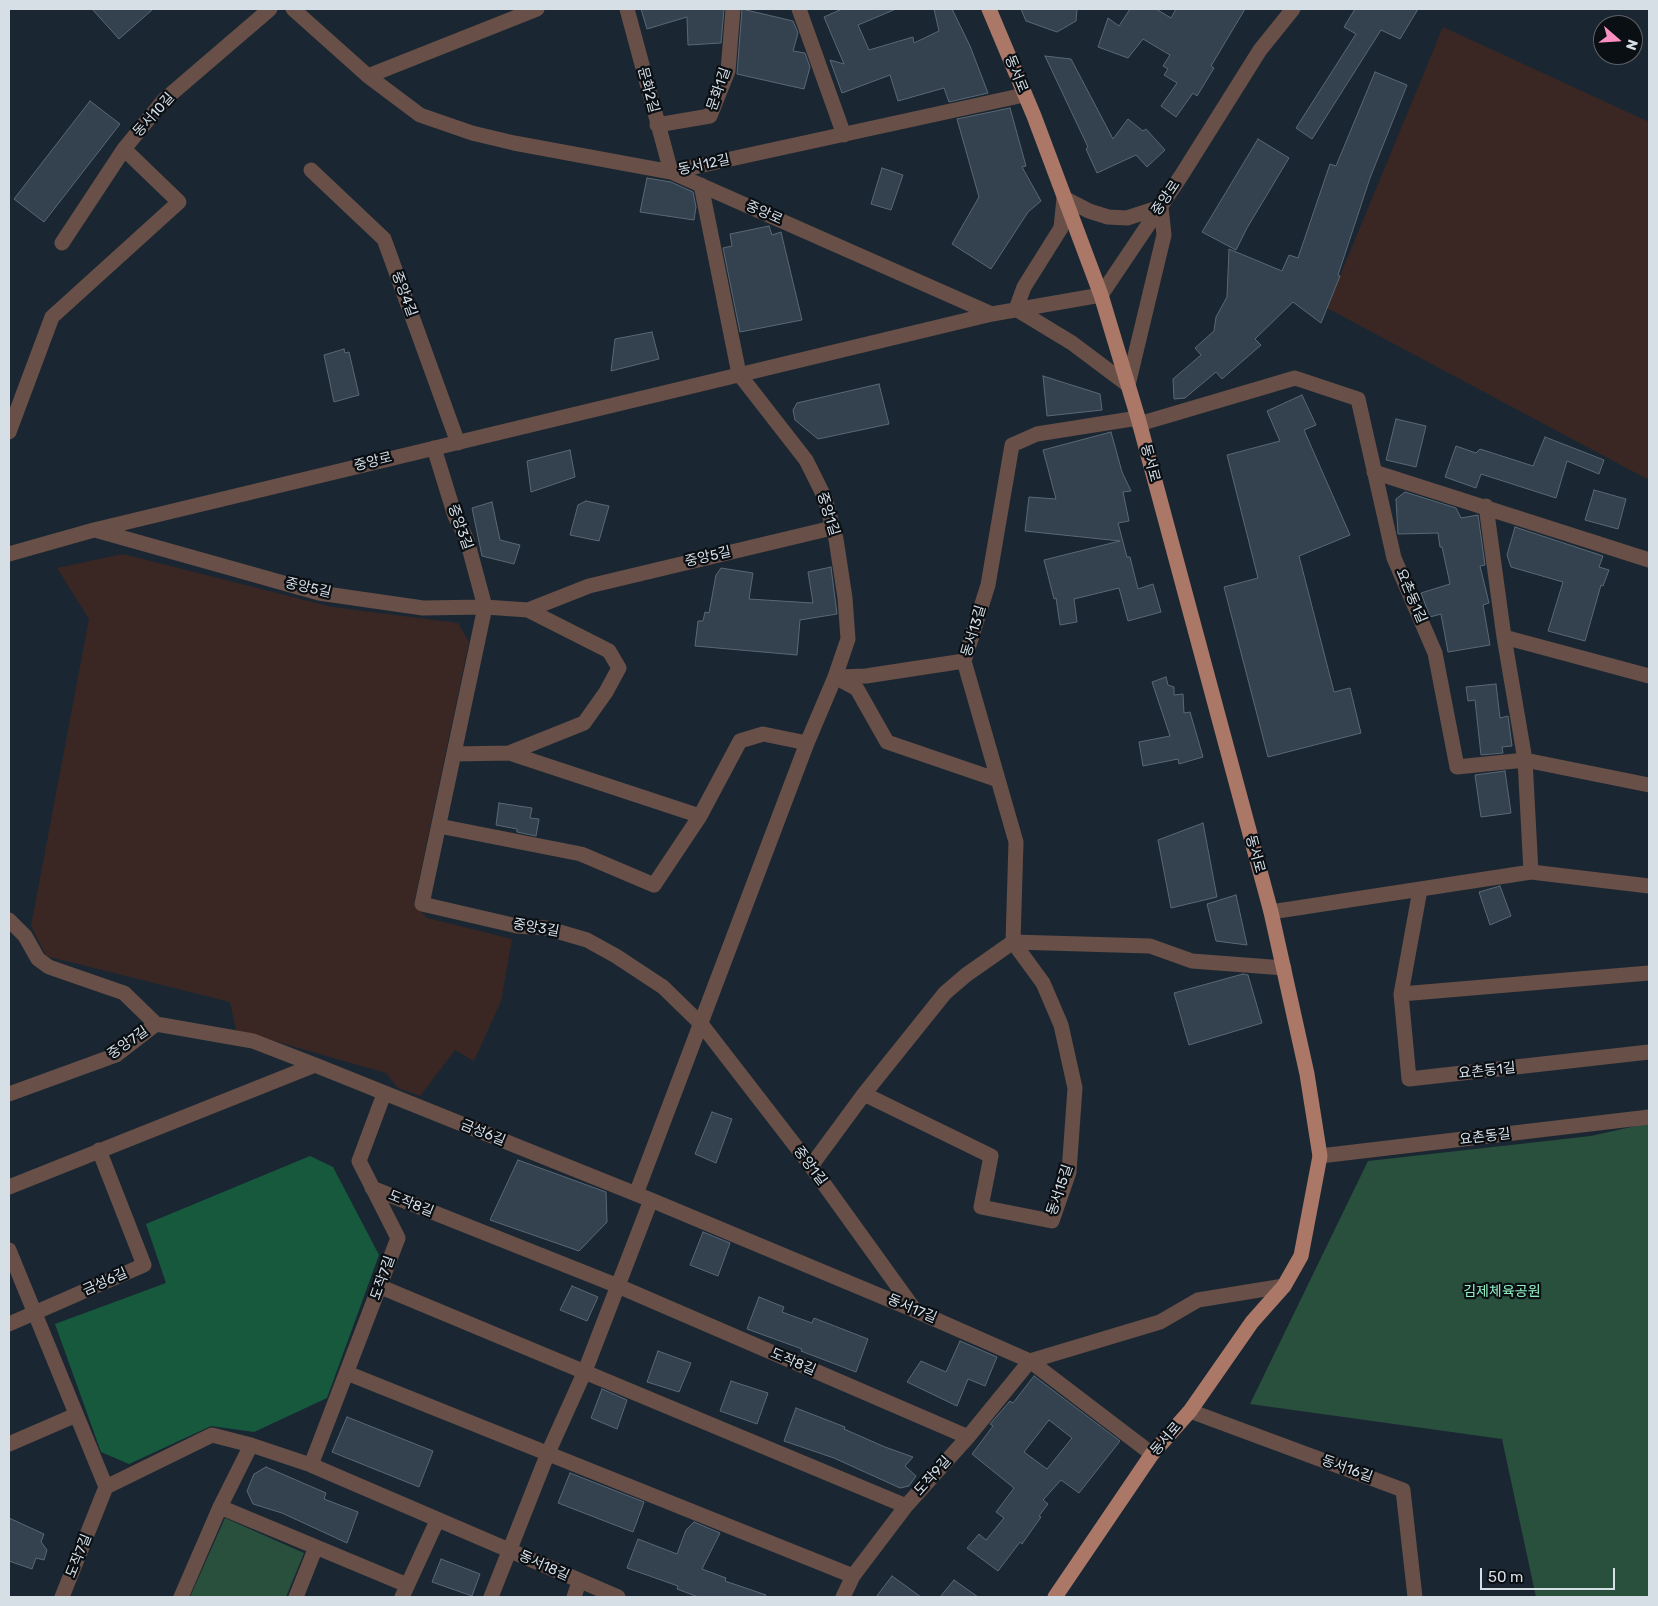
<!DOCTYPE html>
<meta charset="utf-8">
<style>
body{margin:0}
#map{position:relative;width:1658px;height:1606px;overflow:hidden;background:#1a2732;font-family:Rubik,sans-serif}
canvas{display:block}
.frame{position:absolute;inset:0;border:10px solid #d6dee6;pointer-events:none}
.north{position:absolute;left:1593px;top:15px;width:50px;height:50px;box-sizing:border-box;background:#0a0f14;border:1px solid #5c6268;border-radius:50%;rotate:109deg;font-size:14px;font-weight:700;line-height:20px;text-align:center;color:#d6dee6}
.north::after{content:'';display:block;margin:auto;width:18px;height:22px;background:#fc8fc1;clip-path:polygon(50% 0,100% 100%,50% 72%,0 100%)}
.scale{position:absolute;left:1480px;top:1568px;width:135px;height:22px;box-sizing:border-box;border:2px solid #d6dee6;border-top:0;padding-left:6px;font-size:15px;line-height:18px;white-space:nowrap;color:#d6dee6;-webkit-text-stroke:4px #0a0f14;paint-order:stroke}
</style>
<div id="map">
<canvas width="1658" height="1606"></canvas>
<div class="frame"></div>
<div class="north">N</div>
<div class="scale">50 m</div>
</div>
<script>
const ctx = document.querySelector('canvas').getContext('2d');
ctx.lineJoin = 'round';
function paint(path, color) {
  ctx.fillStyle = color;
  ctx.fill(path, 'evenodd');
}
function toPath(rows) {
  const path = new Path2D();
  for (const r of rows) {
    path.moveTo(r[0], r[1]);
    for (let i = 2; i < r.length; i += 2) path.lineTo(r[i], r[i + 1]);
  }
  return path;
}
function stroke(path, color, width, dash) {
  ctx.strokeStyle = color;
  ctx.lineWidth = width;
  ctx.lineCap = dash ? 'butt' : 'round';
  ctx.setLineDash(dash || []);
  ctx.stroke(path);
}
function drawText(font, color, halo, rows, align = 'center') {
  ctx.font = font + ' Rubik,"Noto Sans KR",sans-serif';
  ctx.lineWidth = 4.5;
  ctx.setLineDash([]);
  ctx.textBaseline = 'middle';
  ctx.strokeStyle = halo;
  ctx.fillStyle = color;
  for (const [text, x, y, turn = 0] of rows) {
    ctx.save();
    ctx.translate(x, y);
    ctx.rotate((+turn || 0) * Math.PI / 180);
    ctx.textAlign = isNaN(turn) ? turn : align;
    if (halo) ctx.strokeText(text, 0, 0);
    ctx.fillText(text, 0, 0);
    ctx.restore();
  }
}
const education = toPath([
 [1443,27,1649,122,1649,480,1325,307,1340,276],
 [123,554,332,607,458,623,469,642,414,903,427,918,512,939,501,1001,474,1061,455,1050,420,1096,398,1088,386,1073,236,1030,230,1002,46,956,31,926,89,619,57,568]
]);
const green = toPath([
 [1649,1123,1649,1597,1536,1597,1502,1439,1250,1404,1368,1161,1591,1136],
 [225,1518,304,1553,286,1597,190,1597]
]);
const forest = toPath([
 [310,1156,333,1167,379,1255,327,1398,254,1432,211,1426,129,1464,101,1452,55,1324,166,1283,146,1224]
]);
const building = toPath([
 [92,9,153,9,119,39,92,9],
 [641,9,724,9,721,43,688,45,687,17,647,29,641,9],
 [742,9,793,21,798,33,793,51,805,53,810,67,804,89,737,74,742,9],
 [842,9,896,9,858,25,869,50,913,37,914,43,939,31,934,9,952,9,970,46,988,93,949,102,944,88,898,101,890,75,842,93,830,60,844,64,824,17,842,9],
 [1021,9,1077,9,1076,21,1057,32,1026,21,1021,9],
 [1130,9,1156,9,1171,18,1176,9,1245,9,1211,66,1214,68,1197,96,1193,93,1176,117,1161,106,1177,83,1164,75,1168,69,1163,66,1170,55,1143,39,1128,58,1098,47,1108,18,1119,26,1130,9],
 [1355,9,1418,9,1400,39,1381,30,1312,139,1296,128,1356,34,1344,27,1355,9],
 [1045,56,1071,59,1113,139,1128,119,1143,131,1146,129,1165,150,1147,167,1136,155,1097,173,1086,149,1088,147,1045,56],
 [1375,72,1407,85,1370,178,1338,275,1340,276,1321,323,1293,302,1255,339,1261,345,1222,379,1216,372,1185,398,1174,399,1173,379,1201,355,1195,348,1214,331,1216,317,1227,297,1229,249,1282,271,1289,255,1298,258,1330,164,1336,166,1375,72],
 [90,101,120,124,44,222,14,199,90,101],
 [1010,108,1026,166,1022,167,1041,201,1028,212,991,269,952,244,979,197,957,119,1010,108],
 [1258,139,1289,158,1247,228,1236,250,1202,232,1258,139],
 [882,168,903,175,891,210,871,204,882,168],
 [647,178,671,182,693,192,696,207,694,220,640,212,647,178],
 [769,226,772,235,781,232,802,320,740,332,723,248,732,246,730,234,769,226],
 [652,332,659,359,611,371,615,339,652,332],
 [344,349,345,353,349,352,359,395,334,402,324,355,344,349],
 [1043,376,1100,394,1102,410,1047,416,1043,376],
 [879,384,889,424,818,439,795,420,793,410,797,403,879,384],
 [1302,395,1316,425,1304,430,1350,535,1299,556,1334,692,1350,688,1361,733,1268,757,1224,587,1258,578,1227,455,1280,441,1267,411,1302,395],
 [1396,419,1426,426,1416,467,1386,460,1396,419],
 [1111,432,1122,472,1131,491,1123,492,1129,521,1118,523,1127,557,1130,557,1138,589,1153,584,1161,612,1128,621,1119,588,1074,599,1077,622,1060,625,1056,598,1054,599,1044,560,1120,541,1025,531,1029,497,1056,499,1043,450,1111,432],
 [1545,437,1604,460,1599,474,1567,461,1556,498,1481,474,1476,488,1445,477,1456,446,1476,453,1480,449,1533,466,1545,437],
 [570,450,575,477,531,492,527,461,570,450],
 [1594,490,1626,499,1618,529,1585,520,1594,490],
 [1405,492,1456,508,1461,518,1478,515,1485,565,1480,566,1489,603,1483,605,1490,645,1448,652,1441,614,1430,617,1421,593,1450,584,1442,547,1440,547,1438,533,1398,534,1396,499,1405,492],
 [586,501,609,506,599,541,570,535,578,505,586,501],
 [492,502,500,540,520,545,514,564,482,556,472,508,492,502],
 [1515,527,1603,556,1599,567,1609,570,1603,586,1601,585,1585,641,1548,631,1563,582,1511,567,1507,555,1515,527],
 [831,567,837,614,800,620,797,655,695,646,698,621,703,621,705,612,709,613,716,575,721,568,753,573,749,599,813,603,808,572,831,567],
 [1166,677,1168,685,1174,687,1174,695,1183,694,1184,713,1190,712,1203,757,1179,764,1178,759,1143,766,1139,742,1170,736,1152,682,1166,677],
 [1496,684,1500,718,1508,716,1512,746,1502,747,1503,753,1481,755,1475,700,1468,701,1466,687,1496,684],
 [1505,771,1511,813,1481,817,1475,775,1505,771],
 [499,803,532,808,530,818,539,819,536,836,517,832,517,829,496,825,499,803],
 [1203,823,1217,897,1171,908,1158,840,1203,823],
 [1500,886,1511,916,1490,925,1479,892,1500,886],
 [1236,895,1247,945,1216,941,1207,904,1236,895],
 [1243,974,1248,975,1262,1023,1189,1045,1174,993,1243,974],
 [712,1112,732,1119,716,1163,695,1154,712,1112],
 [518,1160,606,1192,607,1222,579,1251,490,1220,518,1160],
 [703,1232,730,1243,718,1276,690,1265,703,1232],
 [572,1286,598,1297,587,1321,560,1310,572,1286],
 [759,1297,784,1307,782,1312,812,1323,814,1318,868,1339,856,1372,801,1351,802,1349,747,1329,759,1297],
 [960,1341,997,1357,985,1386,968,1379,957,1406,907,1382,921,1361,946,1372,960,1341],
 [658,1351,691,1363,679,1392,647,1382,658,1351],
 [1034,1376,1120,1441,1079,1493,1061,1480,1043,1500,1048,1504,1039,1516,1041,1517,1022,1544,1020,1542,998,1571,967,1548,979,1534,986,1540,1004,1518,996,1512,1014,1488,972,1454,993,1426,990,1424,1010,1401,1013,1403,1034,1376],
 [1049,1420,1072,1438,1047,1469,1024,1452,1049,1420],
 [731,1381,768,1393,757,1424,720,1411,731,1381],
 [602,1389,627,1400,617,1429,591,1418,602,1389],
 [796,1408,845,1427,844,1429,885,1447,913,1457,905,1466,916,1476,909,1486,900,1488,834,1458,784,1441,796,1408],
 [347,1417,433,1451,419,1487,332,1452,347,1417],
 [266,1467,326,1493,324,1499,358,1512,347,1543,282,1513,253,1504,247,1491,254,1474,266,1467],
 [570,1473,644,1502,633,1532,558,1503,570,1473],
 [9,1518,44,1534,41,1542,47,1550,44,1560,36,1558,32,1569,9,1561,9,1518],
 [694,1522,720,1533,702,1569,726,1578,725,1581,766,1595,765,1597,698,1597,677,1589,678,1586,627,1568,638,1539,677,1554,686,1530,694,1522],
 [441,1559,480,1574,472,1596,432,1582,441,1559],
 [892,1576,921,1597,876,1597,892,1576],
 [954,1580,978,1597,940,1597,954,1580]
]);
const minor = toPath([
 [293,9,368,76,420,115,472,133,514,143,671,172,1024,95],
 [627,9,671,172],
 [799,9,844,135],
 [368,76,537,9],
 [657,125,710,116,728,71,733,9],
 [311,170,384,239,458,443],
 [671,172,992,314],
 [1064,198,1089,211,1108,217,1127,218,1161,207,1164,235,1128,385,1072,343,1016,309,1024,287,1061,228,1064,198],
 [62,243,124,149,164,100,270,9],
 [1139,424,1295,378,1358,399,1394,558,1435,653,1457,767,1525,760,1649,785],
 [9,432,52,317,179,202,124,149],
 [434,448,455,516,467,540,485,607,422,904,517,926,546,928,587,940,616,956,663,987,702,1025,811,1166,914,1309],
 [1374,472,1649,560],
 [1486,506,1504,637,1525,760,1531,872],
 [95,530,319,593,423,608,485,607,528,610,589,586,832,528],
 [9,554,94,530,992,314,1101,295,1181,176,1260,50,1293,9],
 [1504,637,1649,676],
 [835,677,857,689,887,742,998,780],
 [837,677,866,676,964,661],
 [509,753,700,816],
 [454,754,509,753,584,723,606,692,619,668,609,651,528,610],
 [439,826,581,854,654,885,700,816,740,741,763,734,807,743],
 [1420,890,1401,994,1409,1079,1649,1052],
 [1271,912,1531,872,1649,886],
 [9,920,25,936,38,959,49,967,124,993,156,1024],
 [1401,994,1649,973],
 [156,1024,253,1041,315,1065],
 [9,1094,116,1055,156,1024],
 [864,1094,991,1156,981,1207,1052,1221,1069,1172,1075,1088,1061,1025,1043,983,1013,942,1016,842,964,661,988,585,1012,445,1037,434,1138,418],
 [1320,1156,1649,1117],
 [811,1166,864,1094,945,993,966,975,1013,942,1150,946,1192,961,1284,968],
 [9,1187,315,1065,651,1200,914,1310,1030,1361,1152,1454],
 [372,1188,618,1286,968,1437],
 [636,1194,807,743,835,677,848,639,845,598,836,539,825,498,806,460,739,374,701,185],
 [9,1250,106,1487],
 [381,1287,906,1506],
 [9,1324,144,1265,99,1150],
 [347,1373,853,1576],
 [1190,1411,1403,1490,1415,1597],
 [9,1444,76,1415],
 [311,1465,398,1238,359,1161,384,1094],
 [220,1507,407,1585],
 [62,1597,106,1487,212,1435,251,1445,311,1465,618,1597],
 [181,1597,220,1507,251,1445],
 [296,1597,316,1547],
 [402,1597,437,1521],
 [491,1597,548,1453,585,1371,651,1200],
 [574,1597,579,1582],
 [843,1597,853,1576,906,1506,968,1437,1030,1361,1160,1322,1198,1300,1284,1286]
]);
const major = toPath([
 [989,9,1034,116,1101,295,1138,418,1271,912,1307,1074,1320,1156,1301,1256,1284,1286,1252,1322,1190,1411,1152,1454,1055,1597]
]);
const streetNames = [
 ["동서로",1016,74,68],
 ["문화1길",719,89,-71],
 ["문화2길",648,90,75],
 ["동서10길",154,115,-48],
 ["동서12길",704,165,-12],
 ["중앙로",1166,198,-56],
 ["중앙로",764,213,24],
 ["중앙4길",404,294,70],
 ["중앙로",373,462,-14],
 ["동서로",1150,463,75],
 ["중앙1길",828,514,73],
 ["중앙3길",460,527,70],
 ["중앙5길",708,557,-13],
 ["중앙5길",308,588,13],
 ["요촌동1길",1411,596,67],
 ["동서13길",974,631,-73],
 ["동서로",1255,854,75],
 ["중앙3길",536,928,10],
 ["중앙7길",128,1043,-35],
 ["요촌동1길",1487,1071,-6],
 ["금성6길",483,1133,22],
 ["요촌동길",1485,1137,-7],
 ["중앙1길",810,1166,53],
 ["동서15길",1060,1190,-71],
 ["도작8길",411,1204,22],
 ["도작7길",383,1278,-70],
 ["금성6길",105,1282,-24],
 ["동서17길",912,1309,23],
 ["도작8길",793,1362,23],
 ["동서로",1166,1439,-49],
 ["동서16길",1347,1469,20],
 ["도작9길",933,1476,-48],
 ["도작7길",79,1556,-68],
 ["동서18길",544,1566,24]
];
const parkNames = [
 ["김제체육공원",1502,1292]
];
paint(education, '#3a2724');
paint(green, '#29503d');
paint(forest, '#16593d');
paint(building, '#34414e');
stroke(building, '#5a6876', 1);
stroke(minor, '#684f47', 15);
stroke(major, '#ab7867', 15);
drawText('14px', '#d6dee6', '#0a0f14', streetNames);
drawText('14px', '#92efc0', '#0a0f14', parkNames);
</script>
